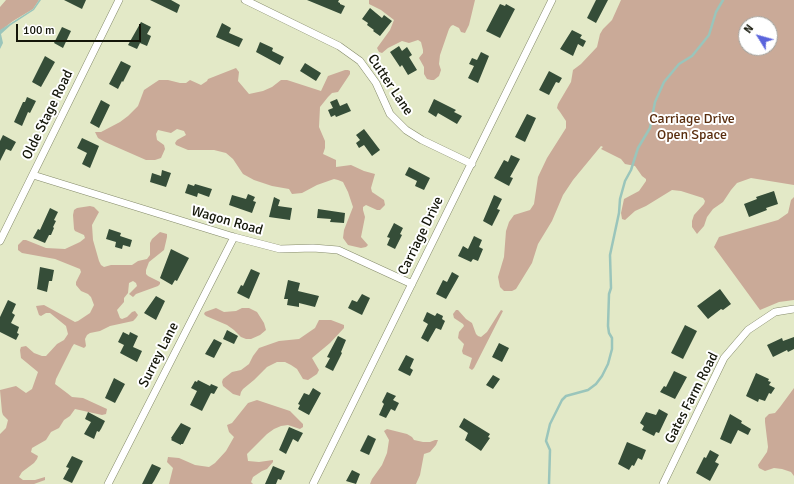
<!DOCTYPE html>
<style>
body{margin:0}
#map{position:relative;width:794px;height:484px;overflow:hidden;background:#e3e9c7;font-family:Signika,sans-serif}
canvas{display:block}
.north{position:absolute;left:738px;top:16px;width:40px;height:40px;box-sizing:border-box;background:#fff;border:1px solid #a1a29d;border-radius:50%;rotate:307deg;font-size:11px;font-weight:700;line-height:16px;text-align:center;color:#141609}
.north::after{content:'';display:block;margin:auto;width:14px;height:18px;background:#5a64dc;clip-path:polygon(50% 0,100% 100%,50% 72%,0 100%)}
.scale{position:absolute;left:16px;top:24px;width:125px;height:18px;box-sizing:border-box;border:2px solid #141609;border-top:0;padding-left:5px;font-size:12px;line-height:14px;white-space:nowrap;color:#141609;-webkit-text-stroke:3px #fff;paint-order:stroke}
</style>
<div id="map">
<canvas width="794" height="484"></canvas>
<div class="north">N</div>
<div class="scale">100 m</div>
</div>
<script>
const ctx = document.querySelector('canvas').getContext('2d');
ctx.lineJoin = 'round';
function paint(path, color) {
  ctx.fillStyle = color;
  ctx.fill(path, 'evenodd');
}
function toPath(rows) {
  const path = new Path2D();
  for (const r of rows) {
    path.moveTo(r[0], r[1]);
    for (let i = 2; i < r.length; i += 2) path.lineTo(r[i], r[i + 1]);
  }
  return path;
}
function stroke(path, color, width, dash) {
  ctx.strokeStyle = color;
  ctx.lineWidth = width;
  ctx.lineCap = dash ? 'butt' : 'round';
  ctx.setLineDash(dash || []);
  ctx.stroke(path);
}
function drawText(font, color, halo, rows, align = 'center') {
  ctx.font = font + ' Signika,sans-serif';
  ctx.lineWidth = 4;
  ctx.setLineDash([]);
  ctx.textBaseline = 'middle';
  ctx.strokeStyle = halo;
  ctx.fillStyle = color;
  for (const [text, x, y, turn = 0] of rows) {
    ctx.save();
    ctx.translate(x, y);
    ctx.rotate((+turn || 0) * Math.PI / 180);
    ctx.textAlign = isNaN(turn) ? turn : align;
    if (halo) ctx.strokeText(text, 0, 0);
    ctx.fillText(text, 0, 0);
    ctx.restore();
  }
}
const green = toPath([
 [6,0,39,0,33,9,13,21,0,31,0,7],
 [369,0,475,0,469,25,465,33,461,32,459,28,453,25,451,26,449,29,440,55,439,64,441,70,439,76,434,80,431,80,427,79,424,74,424,67,419,58,423,53,423,50,421,42,418,40,409,43,402,41,388,48,382,53,379,52,377,48,390,30,394,20,381,10,369,4],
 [621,0,794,0,794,185,751,178,737,183,731,190,723,202,713,209,707,217,704,226,697,234,692,227,692,221,694,215,704,204,705,201,703,198,681,191,672,190,646,206,635,211,625,220,622,219,621,213,624,199,639,191,646,181,646,179,642,176,635,166,625,164,621,159,601,149,603,147,601,146,573,180,563,195,552,221,538,244,532,263,516,289,512,291,504,291,500,287,498,277,504,257,506,231,509,222,514,215,530,210,534,204,538,177,547,158,566,128,566,121,560,112,557,108,558,104,571,82,573,70,581,64,597,47,600,34,603,29,612,20],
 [746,24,770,24,770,48,746,48],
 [236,68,239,72,238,81,249,94,263,91,272,87,281,80,287,80,321,91,328,76,345,70,348,70,350,71,350,74,338,92,332,93,328,97,320,107,319,127,325,141,325,148,323,154,336,160,336,167,351,165,364,171,375,174,371,188,372,192,384,200,385,205,380,210,377,210,366,205,363,207,363,210,365,217,361,237,368,245,366,247,361,248,348,245,343,238,344,230,353,207,348,192,343,182,338,180,334,179,317,185,302,193,292,194,289,189,272,186,254,180,243,174,233,159,226,153,214,150,188,150,176,145,175,143,177,140,186,135,184,131,177,129,171,133,158,130,156,134,157,140,164,145,165,149,161,158,155,160,146,160,105,142,98,138,95,132,101,132,120,122,128,116,138,106,144,90,159,80,168,80,180,83,186,83,190,80,201,85,207,81,208,79],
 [794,197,794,300,779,302,760,310,714,247,719,237,778,220,788,213,791,200],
 [90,206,94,207,99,212,92,225,93,240,99,261,101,265,104,267,111,265,132,265,138,261,147,259,150,255,150,243,152,239,160,232,167,234,167,237,164,250,149,262,146,270,146,274,148,276,160,282,160,284,158,286,136,294,133,297,129,294,137,286,136,283,133,281,129,283,128,293,124,298,124,302,117,310,120,318,122,319,127,317,132,312,135,311,138,315,136,318,133,321,110,326,100,331,90,333,87,335,85,339,86,346,84,348,74,344,72,347,56,379,55,384,67,393,72,397,83,398,107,409,106,414,102,415,75,409,70,416,64,420,59,428,51,432,46,440,32,448,31,452,38,456,37,459,34,463,22,472,19,477,23,480,35,480,45,477,45,480,34,484,0,484,0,434,6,428,8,420,3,415,2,412,0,390,16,386,26,393,32,389,38,372,21,358,20,350,21,347,26,346,34,353,42,356,46,356,57,344,64,340,68,334,66,326,50,313,46,313,41,316,39,315,36,306,44,305,75,322,78,321,90,313,94,305,91,297,88,294,81,291,76,285,76,282,81,272,80,269,55,259,22,253,18,250,18,245,23,240,26,240,46,248,65,249,80,242,85,238,84,235,75,231,74,229,73,215,74,210,77,208],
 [216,308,224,312,236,311,242,308,249,308,257,312,264,323,266,330,260,335,251,339,246,339,241,337,234,330,227,325,206,316,204,314,205,312],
 [456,310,458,310,466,319,472,323,476,334,478,336,481,337,487,332,499,313,501,310,503,311,474,368,472,370,469,368,472,358,463,354,462,351,464,344,458,338,459,332,464,326,463,324,454,318,453,314],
 [319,320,331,320,344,325,344,328,330,343,312,358,319,370,317,374,308,380,303,379,297,369,291,365,285,362,277,362,267,367,254,380,243,389,241,392,240,396,233,394,223,386,222,382,223,379,232,372,241,370,249,364,253,356,259,348,279,341,299,339,315,328],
 [794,388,794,476,791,472,782,469,774,468,765,471,759,468,758,465,767,452,768,447,765,422,765,418,769,414,775,413,780,407],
 [257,400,290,411,303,424,303,427,300,429,288,425,281,426,274,429,267,434,247,454,248,461,259,462,273,460,273,462,267,469,262,471,253,477,251,482,253,484,169,484,173,468,167,462,168,457,179,458,195,465,209,467,215,463,226,451,234,437,229,432,227,425,232,423,248,403],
 [387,429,407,434,412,437,414,440,423,442,430,442,435,440,438,440,436,445,430,452,424,454,420,475,416,484,370,484,372,479,382,465,387,453,389,440,384,431]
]);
const water = toPath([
 [39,0,41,0,34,10,11,25,1,34,3,43,0,49,0,30,33,9]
]);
const stream = toPath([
 [549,484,550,450,546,441,550,424,562,400,566,396,588,390,596,384,602,376,608,364,612,349,612,338,609,333,608,326,609,294,611,288,610,255,619,213,620,199,625,181,631,170,638,148,650,128,655,102,664,82,679,64,692,56,709,35,716,12,723,0]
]);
const building = toPath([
 [64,0,86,0,82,9],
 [150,0,171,0,180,5,177,13],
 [307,0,339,0,338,2,340,3,340,4,345,6,341,14],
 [596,0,608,0,596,23,587,18],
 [500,4,505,6,506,4,515,9,500,38,486,31],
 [370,8,382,18,384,15,392,21,380,36,373,31,374,30,367,25,368,23,362,19],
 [141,22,151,27,147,34,151,36,147,46,140,43,137,49,128,45],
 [222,23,231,28,229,33,243,39,239,47,216,37],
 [62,27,71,31,63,48,54,43],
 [572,30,582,35,580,38,586,41,583,47,578,44,573,56,560,49],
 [260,42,273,48,272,51,284,57,280,65,256,52],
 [399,46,402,51,407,47,412,55,409,57,417,70,408,75,402,65,400,67,390,52],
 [481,52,489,56,478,83,468,78,474,66,469,64,472,58,477,60],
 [45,56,55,62,41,87,32,82],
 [121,61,131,66,123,82,122,81,118,89,109,84],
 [305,63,321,73,316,81,300,71],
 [549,71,562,78,559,83,556,82,549,95,539,90],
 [27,97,36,101,30,113,28,112,22,126,14,122,23,102,25,102],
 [337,99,340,106,347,103,351,111,336,117,335,115,331,117,328,110,333,108,330,102],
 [434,99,456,110,454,112,462,116,457,124,438,113,436,117,428,112],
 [101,100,110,105,99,128,90,123],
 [527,114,536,118,525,142,515,137],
 [364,129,380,150,372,156,364,145,359,148,356,143,360,140,356,135],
 [3,135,16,142,11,151,6,149,0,161,0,141],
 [82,138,99,146,90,168,82,164,87,153,77,148],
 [511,155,520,159,510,177,513,178,509,186,494,178,504,160,508,162],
 [409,167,430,178,424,190,415,186,417,181,405,175],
 [162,170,171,173,166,187,150,182,152,173,161,176],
 [188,184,194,186,195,184,212,189,209,197,198,193,197,197,185,193],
 [774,191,778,204,766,208,767,210,749,217,744,204,757,199,756,197],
 [248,194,255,197,253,201,256,202,252,213,229,205,232,195,246,199],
 [494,195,502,199,497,209,500,210,492,226,483,221],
 [274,197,280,200,278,206,292,208,290,220,269,217],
 [50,208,58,212,54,220,56,221,53,227,54,228,51,235,49,235,45,243,33,238,38,229,40,230],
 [318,209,345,213,344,223,330,222,331,219,317,218],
 [394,223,403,228,400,234,402,235,395,249,387,245,390,238,387,237],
 [109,229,121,233,120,236,132,240,130,247,123,245,122,249,115,247,116,242,106,239],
 [474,236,482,240,479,247,483,249,478,261,473,259,471,262,458,256,463,246,468,249],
 [171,249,189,258,177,281,175,280,172,285,160,278],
 [40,267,54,270,52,281,49,281,47,292,37,289],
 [251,269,260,273,249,299,237,293,241,285,243,286],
 [452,272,459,276,446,299,436,294,443,280,447,282],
 [288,280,300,283,298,291,319,296,315,307,299,303,299,307,287,305,288,299,284,299],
 [720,289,731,304,723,310,721,309,708,319,697,306],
 [362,294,370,298,362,315,348,308,352,300,357,302],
 [156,296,165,301,156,320,144,313],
 [8,300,16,304,12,313,15,315,11,323,19,327,17,333,19,334,16,340,0,332,0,317],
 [427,312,435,316,437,313,443,316,442,319,445,321,441,330,436,328,428,342,421,338,428,324,423,321],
 [685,325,697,331,683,359,671,353],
 [227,330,238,336,234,344,223,339],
 [123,332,129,335,130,332,138,336,133,347,142,351,137,362,120,353,124,345,118,342],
 [338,336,346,340,341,352,342,353,333,371,325,367,330,358,327,357],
 [794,337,794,349,788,352,787,350,773,357,767,345,782,338,783,341],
 [214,339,222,343,214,358,205,354],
 [499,343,509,348,502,362,492,357],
 [406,355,414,359,410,368,413,370,410,376,398,370],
 [674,371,687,377,675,399,660,392,664,386,666,387],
 [756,373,769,379,768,381,771,382,769,385,775,388,771,394,769,393,765,401,759,399,758,402,746,396],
 [493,375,500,379,493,389,486,385],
 [114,378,125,384,115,403,105,398],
 [198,380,210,386,211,384,218,387,214,394,211,393,202,411,190,405,197,391,191,388,195,381,197,382],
 [313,388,321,393,309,415,298,409,300,405,298,404,304,393,309,395],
 [387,392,396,396,393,400,399,403,395,411,391,409,386,418,379,415,384,404,382,402],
 [659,409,668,414,659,433,656,432,654,436,642,430,644,426,640,423,646,412,656,415],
 [88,412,105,421,101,429,99,432,97,431,94,439,84,434,91,422,85,419],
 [730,414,742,421,741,423,751,429,748,435,738,430,731,444,720,439],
 [464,418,490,434,488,437,490,438,481,451,465,440,468,433,459,427],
 [181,423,191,428,183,444,181,444,181,445,171,440,172,439,171,438],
 [289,427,303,433,298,442,293,439,286,454,279,450],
 [368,435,376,439,369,455,360,451],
 [627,442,646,450,642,460,638,458,634,466,632,465,629,470,618,464],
 [710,450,719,455,715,462,719,464,710,481,696,473,704,457,706,458],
 [72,456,83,461,72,483,63,479,69,468,66,467],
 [152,464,161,468,154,481,152,484,142,484],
 [273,466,285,471,281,480,278,479,276,484,265,484],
 [352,470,360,474,356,484,346,481]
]);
const minor = toPath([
 [245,0,339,46,360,61,376,83,390,114,406,130,422,140,472,164],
 [33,175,234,237,280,249,313,248,338,250,412,284],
 [0,241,119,0],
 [108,484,234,237],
 [313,484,552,0],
 [663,484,724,358,748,330,775,312,794,309]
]);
const streetNames = [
 ["Cutter Lane",390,85,56],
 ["Olde Stage Road",48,115,-64],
 ["Wagon Road",227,221,16],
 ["Carriage Drive",421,236,-64],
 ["Surrey Lane",159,355,-63],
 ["Gates Farm Road",692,398,-63]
];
const parkNames = [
 ["Carriage Drive",692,119],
 ["Open Space",692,135]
];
paint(green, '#caaa98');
paint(water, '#9ac5bb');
stroke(stream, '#9ac5bb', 2.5);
paint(building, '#354d38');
stroke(minor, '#848a6a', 8);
stroke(minor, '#fff', 7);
drawText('14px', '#141609', '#fff', streetNames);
drawText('14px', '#5a2e0f', '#fff', parkNames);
</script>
